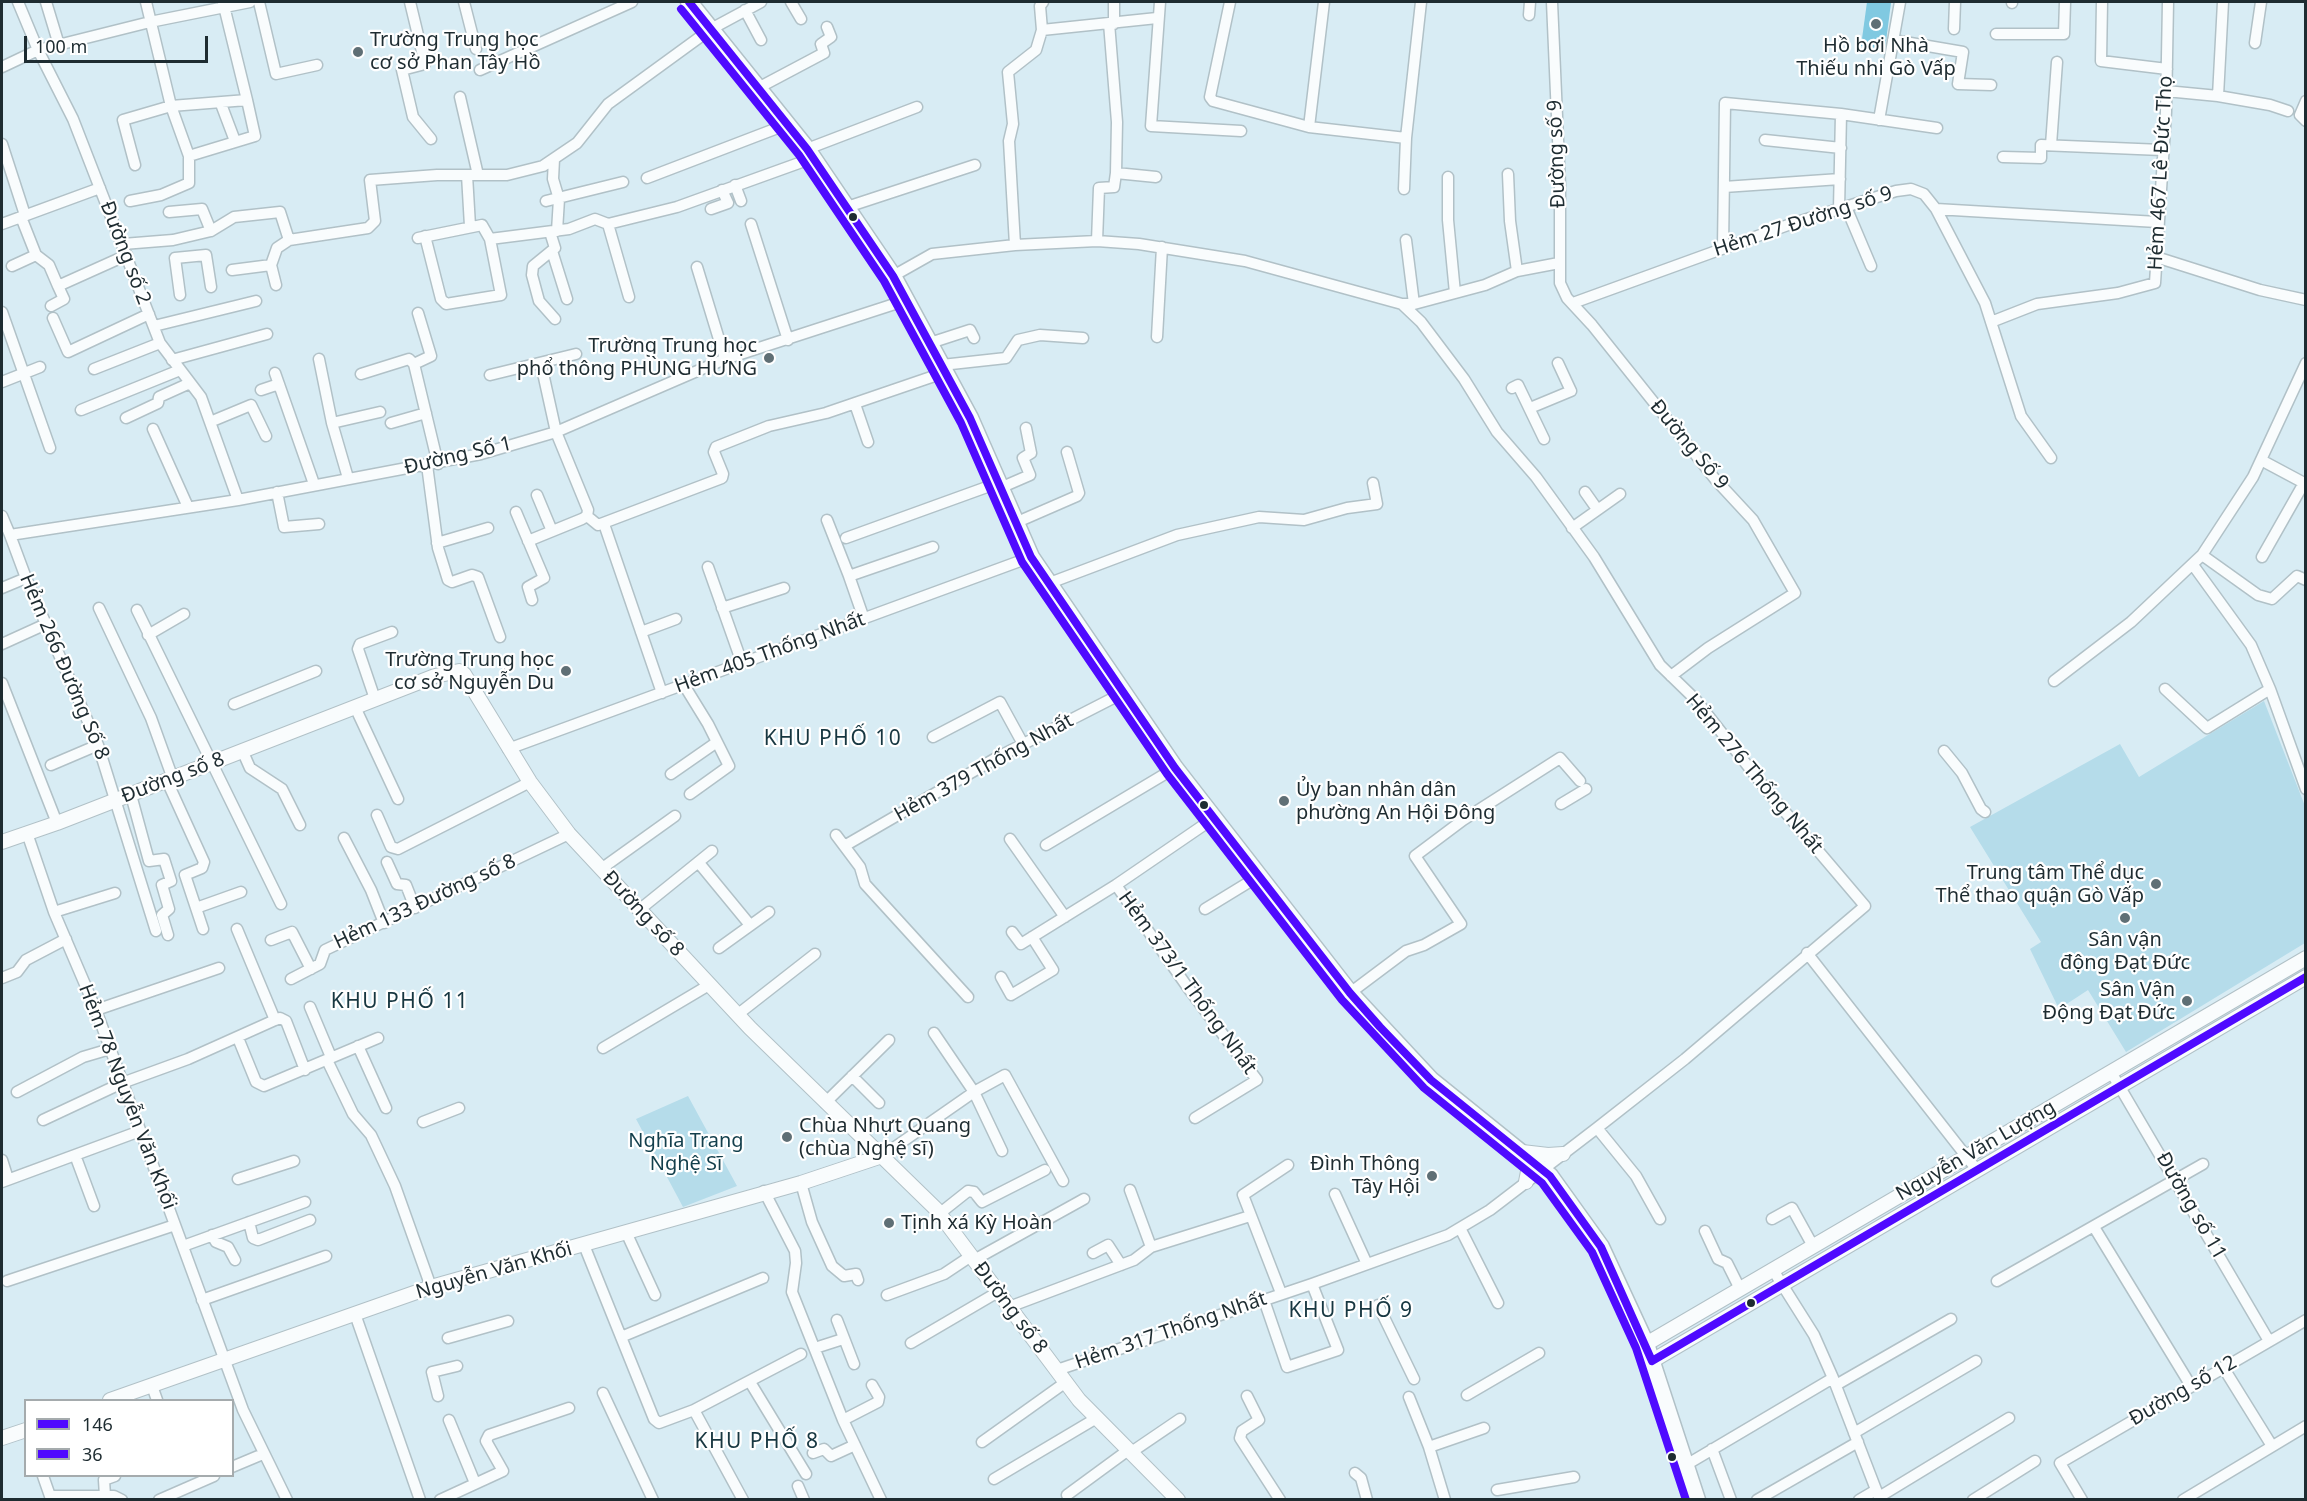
<!DOCTYPE html>
<meta charset="utf-8">
<style>
body{margin:0}
#map{position:relative;width:2307px;height:1501px;overflow:hidden;background:#d8ecf4;font-family:"Noto Sans",sans-serif}
canvas{display:block}
.frame{position:absolute;inset:0;border:3px solid #1e2c31;pointer-events:none}
.legend{position:absolute;left:24px;top:1399px;width:210px;height:78px;box-sizing:border-box;background:#fff;border:2px solid #a5abad;margin:0;padding:8px 10px;list-style:none;font-size:18px;color:#1e2c31}
.legend li{display:flex;align-items:center;gap:12px;height:30px}
.legend b{width:30px;border:2px solid #a5abad}
.scale{position:absolute;left:24px;top:36px;width:184px;height:27px;box-sizing:border-box;border:3px solid #1e2c31;border-top:0;padding-left:8px;font-size:18px;line-height:21px;white-space:nowrap;color:#1e2c31;-webkit-text-stroke:4px #fff;paint-order:stroke}
</style>
<div id="map">
<canvas width="2307" height="1501"></canvas>
<div class="frame"></div>
<ul class="legend">
<li><b style="height:8px;background:#4f0aff"></b>146</li>
<li><b style="height:8px;background:#4f0aff"></b>36</li>
</ul>
<div class="scale">100 m</div>
</div>
<script>
const ctx = document.querySelector('canvas').getContext('2d');
ctx.lineJoin = 'round';
function paint(path, color) {
  ctx.fillStyle = color;
  ctx.fill(path, 'evenodd');
}
function toPath(rows) {
  const path = new Path2D();
  for (const r of rows) {
    path.moveTo(r[0], r[1]);
    for (let i = 2; i < r.length; i += 2) path.lineTo(r[i], r[i + 1]);
  }
  return path;
}
function stroke(path, color, width, dash) {
  ctx.strokeStyle = color;
  ctx.lineWidth = width;
  ctx.lineCap = dash ? 'butt' : 'round';
  ctx.setLineDash(dash || []);
  ctx.stroke(path);
}
function drawText(font, color, halo, rows, align = 'center') {
  ctx.font = font + ' "Noto Sans",sans-serif';
  ctx.lineWidth = 4.5;
  ctx.setLineDash([]);
  ctx.textBaseline = 'middle';
  ctx.strokeStyle = halo;
  ctx.fillStyle = color;
  for (const [text, x, y, turn = 0] of rows) {
    ctx.save();
    ctx.translate(x, y);
    ctx.rotate((+turn || 0) * Math.PI / 180);
    ctx.textAlign = isNaN(turn) ? turn : align;
    if (halo) ctx.strokeText(text, 0, 0);
    ctx.fillText(text, 0, 0);
    ctx.restore();
  }
}
const green = toPath([
 [2264,701,2305,806,2305,943,2126,1052,2088,990,2059,1009,2030,949,2041,942,1970,827,2120,744,2139,777],
 [688,1096,737,1186,683,1207,636,1119]
]);
const water = toPath([
 [1867,2,1891,3,1885,49,1861,46]
]);
const minor = toPath([
 [18,2,38,50,73,119,160,343,201,397,238,500],
 [46,2,59,45],
 [259,2,276,74,317,65],
 [410,2,425,64,402,70,413,117,431,139],
 [464,2,476,49],
 [791,2,801,19],
 [1114,2,1114,24],
 [1160,2,1151,126,1241,131],
 [1230,2,1210,97,1213,101,1309,127,1406,138],
 [1552,2,1560,185,1560,283,1567,298,1592,325,1715,479,1753,520,1795,593,1708,648,1671,676],
 [2012,2,2012,3],
 [2102,2,2101,61,2167,69],
 [745,10,761,40],
 [1529,15,1530,2],
 [1109,23,1117,122,1116,173],
 [1954,29,1955,2],
 [1042,30,1157,18],
 [1996,34,2064,34,2065,2],
 [1893,40,1963,52,1958,84,1991,85],
 [2255,43,2261,2],
 [2,67,38,50,150,22,250,2],
 [480,70,632,2],
 [758,88,824,53,821,44,831,37,827,27],
 [2166,91,2218,96,2270,105,2288,111],
 [2218,96,2223,2],
 [460,97,478,175],
 [2306,101,2300,115,2306,121],
 [221,104,235,141],
 [1879,120,1900,2],
 [1309,127,1324,2],
 [1765,140,1841,148],
 [2,144,25,215],
 [2051,145,2057,62],
 [807,149,917,107],
 [189,156,255,136,247,100],
 [2003,157,2041,158,2041,145,2162,150],
 [554,159,553,179,559,199,557,231],
 [135,165,123,120,171,106,247,100,223,2],
 [1508,174,1510,221,1517,271],
 [467,175,470,226],
 [1448,177,1448,220,1455,293],
 [647,178,788,124],
 [735,185,741,201],
 [1724,187,1840,179],
 [1404,189,1406,138,1421,2],
 [130,201,161,195,189,183,189,156,171,106,146,2],
 [546,201,623,182],
 [847,207,975,165],
 [1846,207,1871,266],
 [711,209,728,203,722,190],
 [1839,209,1841,114],
 [1936,209,2157,222],
 [169,212,202,209,211,231],
 [2,224,100,188],
 [608,224,629,297],
 [751,224,788,340],
 [550,232,555,248,533,266,532,275,539,301,555,319],
 [425,236,441,299,446,304,501,295,490,239],
 [418,238,482,225,490,239,569,229,595,219,608,224,677,207,813,158],
 [1406,240,1414,304],
 [1097,241,1099,188,1114,187,1116,173,1156,177],
 [123,244,173,240,211,231,234,217,280,212,289,240,368,228,375,221,370,180,437,175,507,175,543,166,577,143,608,104,711,29,761,2],
 [1015,245,1009,141,1013,124,1008,72,1036,50,1042,30,1040,6,1043,2],
 [1723,247,1725,103,1841,114,1937,128],
 [552,251,567,299],
 [36,255,49,265,58,286,127,255],
 [2156,257,2260,290,2306,300],
 [12,266,36,255,21,217],
 [697,267,725,359],
 [232,270,271,265],
 [893,276,932,254,1015,245,1097,241,1139,244,1245,261,1402,304,1414,304,1485,285,1517,271,1559,263],
 [276,285,271,265,277,248,289,240],
 [180,295,175,258,206,255,211,287],
 [1573,303,1788,225,1896,191,1911,189,1924,194,1936,209,1985,303,2021,416,2051,458],
 [51,306,64,299,58,286],
 [2,312,50,448],
 [418,313,431,356,414,364,438,464],
 [53,318,68,352,149,314],
 [1991,322,2037,304,2118,293,2155,283,2166,112,2168,2],
 [154,326,256,301],
 [1157,337,1162,247],
 [930,343,970,330,974,338],
 [319,359,332,423,348,478],
 [172,360,267,334],
 [942,365,1006,358,1018,340,1040,335,1083,338],
 [94,369,160,343],
 [275,373,314,484],
 [361,374,409,359,414,364],
 [490,375,576,354],
 [2,382,40,367],
 [1512,388,1518,385,1544,439],
 [261,390,279,384],
 [855,404,868,442],
 [1530,408,1571,391,1558,363],
 [81,410,180,370],
 [126,418,158,403,159,397,190,383],
 [210,422,251,405,266,436],
 [332,423,380,412],
 [391,423,426,413],
 [153,429,188,507],
 [2261,460,2306,484],
 [427,465,438,548,448,580,452,582,472,575,478,577,500,637],
 [1000,488,1030,475,1023,458,1031,453,1026,428],
 [277,492,284,527,319,524],
 [1585,492,1597,509],
 [537,495,552,531],
 [516,512,544,578,528,587,532,600],
 [2,516,10,535,238,500,481,454,556,432,725,359,907,300],
 [587,516,598,525,722,478,723,474,714,452,716,447,769,426,826,413,946,372],
 [827,520,849,576],
 [1015,523,1077,496,1079,493,1067,452],
 [604,524,662,693],
 [1572,528,1620,494],
 [10,535,26,578,98,745,156,931],
 [846,538,998,483],
 [528,541,582,519,587,516,588,510,556,432,541,364],
 [437,543,488,528],
 [2202,555,2258,595,2272,599,2297,576,2306,580],
 [2262,557,2304,483],
 [2193,565,2251,645,2270,689,2306,789],
 [708,567,742,663],
 [1047,584,1177,535,1259,517,1304,520,1347,508,1377,504,1373,483],
 [2,588,26,578],
 [99,608,151,718,173,779],
 [722,608,784,588],
 [137,610,281,904],
 [864,619,849,576,933,547],
 [641,632,676,619],
 [148,635,184,614],
 [2,644,46,624],
 [2054,681,2131,622,2202,555,2253,477,2306,363],
 [2,683,57,823],
 [684,685,708,724,729,766,690,794],
 [2165,689,2207,728,2270,689],
 [375,699,358,649,360,644,392,632],
 [234,704,316,671],
 [355,707,398,799],
 [933,737,1000,702,1023,744],
 [508,749,1031,557],
 [242,750,250,768,282,789,300,825],
 [1944,751,1962,773,1981,809,1985,812],
 [51,765,98,745],
 [671,774,717,742],
 [167,781,204,862,202,868,185,875,203,929],
 [131,795,149,861,164,859,171,881,162,885,169,909,162,915,168,935],
 [1561,804,1586,789],
 [377,815,391,847,398,849,530,782],
 [27,833,54,912,96,1010,243,1410,287,1500],
 [836,835,860,867,865,884,968,997],
 [344,838,371,890,384,923],
 [1010,839,1065,917],
 [846,845,998,757,1123,693],
 [1046,845,1175,768],
 [387,862,397,884,406,885,415,908],
 [699,863,750,925],
 [601,869,675,816],
 [1116,885,1186,985,1257,1080,1195,1118],
 [196,908,241,892],
 [1205,909,1259,876],
 [639,910,712,851],
 [54,912,115,893],
 [1012,932,1021,944,1116,885,1214,818],
 [271,940,292,932,311,969],
 [719,948,769,912],
 [1807,953,1977,1170],
 [1001,977,1011,995,1053,970,1032,937],
 [2,978,17,972,26,960,66,939],
 [291,979,320,964,325,950,569,834],
 [1350,993,1406,951,1424,945,1461,924,1415,856,1463,820,1560,758,1580,781],
 [310,1007,331,1057],
 [96,1010,219,968],
 [737,1015,815,954],
 [275,1020,280,1018,286,1021,305,1070],
 [934,1033,974,1092,1002,1151],
 [238,1038,256,1082,264,1086,378,1038],
 [358,1046,386,1108],
 [603,1048,709,985],
 [327,1060,353,1114,371,1135,395,1186,431,1287],
 [2111,1072,2269,1341],
 [852,1076,879,1103],
 [17,1092,83,1057,110,1049],
 [825,1103,889,1040],
 [43,1120,122,1083,188,1059,275,1020,237,929],
 [423,1122,459,1108],
 [1597,1128,1636,1176,1660,1219],
 [75,1155,94,1206],
 [882,1156,974,1092,1005,1075,1063,1181],
 [2,1160,8,1179],
 [238,1179,294,1161],
 [2,1182,140,1131],
 [801,1183,812,1222,832,1266,844,1276,856,1274,858,1280],
 [1130,1190,1151,1247],
 [764,1191,795,1251,796,1263,792,1292,843,1420,881,1500],
 [1335,1194,1367,1264],
 [939,1214,968,1191,974,1192,982,1202,1045,1170],
 [1772,1219,1792,1208,1813,1246],
 [249,1222,253,1238,258,1240,310,1220],
 [2094,1227,2191,1386],
 [1460,1228,1498,1303],
 [1705,1231,1718,1259,1727,1263,1740,1289],
 [626,1232,655,1295],
 [212,1235,216,1242,228,1247,235,1260],
 [584,1245,654,1419,659,1423,694,1410,801,1354],
 [183,1246,305,1202],
 [1093,1253,1108,1245,1121,1265],
 [974,1260,1084,1199],
 [1773,1270,1814,1335,1833,1378,1880,1500],
 [7,1281,175,1225],
 [1997,1281,2203,1164],
 [1281,1293,1243,1195,1288,1165],
 [887,1295,944,1274,971,1256],
 [202,1300,326,1256],
 [1264,1300,1287,1367,1338,1350,1312,1284],
 [1378,1305,1414,1379],
 [1009,1307,1134,1260,1151,1247,1250,1216],
 [355,1314,420,1500],
 [837,1320,854,1364],
 [621,1337,763,1278],
 [448,1338,508,1321],
 [911,1343,998,1292],
 [815,1348,843,1339],
 [2223,1367,2272,1446],
 [1057,1370,1312,1284,1448,1235,1490,1210,1597,1128,1685,1059,1865,906,1769,793,1696,700,1660,665,1594,557,1536,477,1497,432,1464,379,1421,322,1402,304],
 [750,1382,806,1474],
 [1836,1385,1951,1319],
 [152,1386,157,1400],
 [603,1393,653,1500],
 [1467,1395,1539,1353],
 [438,1396,432,1372,457,1366],
 [1247,1396,1259,1420,1242,1431,1240,1438,1280,1500],
 [1409,1397,1429,1447,1445,1500],
 [694,1410,743,1500],
 [449,1420,475,1483],
 [843,1420,878,1402,879,1397,872,1385],
 [1854,1433,1976,1361],
 [982,1442,1066,1382],
 [1429,1447,1484,1428],
 [1712,1449,1731,1500],
 [813,1453,824,1449,831,1456,855,1445],
 [1130,1453,1180,1419],
 [1686,1465,1833,1378],
 [232,1467,263,1454],
 [1355,1473,1361,1478,1367,1500],
 [43,1476,50,1496,114,1496,122,1500],
 [994,1479,1095,1419],
 [798,1486,804,1500],
 [1497,1490,1574,1477],
 [1067,1495,1127,1451],
 [105,1496,104,1480,115,1476],
 [1879,1497,2009,1418],
 [159,1500,214,1476],
 [440,1500,503,1471,486,1441,489,1435,569,1408],
 [1757,1500,1858,1442],
 [1859,1500,1876,1490],
 [1973,1500,2035,1461],
 [2082,1500,2060,1463,2306,1320],
 [2183,1500,2306,1426]
]);
const tertiary = toPath([
 [2,842,57,823,435,676,459,671,464,674,530,782,569,834,750,1028,936,1209,1079,1400,1178,1500],
 [1522,1152,1548,1155,1563,1154],
 [1523,1154,1529,1166,1526,1182],
 [1646,1344,2306,958],
 [1652,1361,2306,977],
 [110,1400,431,1287,801,1183,882,1156],
 [2,1438,26,1430]
]);
const secondary = toPath([
 [689,2,807,149,893,276,970,418,1031,557,1175,768,1350,993,1431,1080,1550,1176,1601,1247,1646,1344,1697,1500]
]);
const bus1 = toPath([
 [689,2,807,149,893,276,970,418,1031,557,1175,768,1350,993,1380,1027,1431,1080,1550,1176,1601,1247,1652,1361,2306,977]
]);
const bus2 = toPath([
 [681,9,799,155,884,281,961,423,1022,562,1167,774,1342,1000,1424,1088,1542,1183,1592,1252,1636,1348,1686,1500]
]);
const markers = [
 [1876,24,6,"#5f6f75"],
 [358,52,6,"#5f6f75"],
 [853,217,5,"#1e2c31"],
 [769,358,6,"#5f6f75"],
 [566,671,6,"#5f6f75"],
 [1284,801,6,"#5f6f75"],
 [1204,805,5,"#1e2c31"],
 [2156,884,6,"#5f6f75"],
 [2125,918,6,"#5f6f75"],
 [2187,1001,6,"#5f6f75"],
 [787,1137,6,"#5f6f75"],
 [1432,1176,6,"#5f6f75"],
 [889,1223,6,"#5f6f75"],
 [1751,1303,5,"#1e2c31"],
 [1672,1457,5,"#1e2c31"]
];
const poiNames = [
 ["Trường Trung học",370,40,"left"],
 ["cơ sở Phan Tây Hồ",370,63,"left"],
 ["Hồ bơi Nhà",1876,46,"center"],
 ["Thiếu nhi Gò Vấp",1876,69,"center"],
 ["Trường Trung học",757,346],
 ["phổ thông PHÙNG HƯNG",757,369],
 ["Trường Trung học",554,660],
 ["cơ sở Nguyễn Du",554,683],
 ["Ủy ban nhân dân",1296,790,"left"],
 ["phường An Hội Đông",1296,813,"left"],
 ["Trung tâm Thể dục",2144,873],
 ["Thể thao quận Gò Vấp",2144,896],
 ["Sân vận",2125,940,"center"],
 ["động Đạt Đức",2125,963,"center"],
 ["Sân Vận",2175,990],
 ["Động Đạt Đức",2175,1013],
 ["Chùa Nhựt Quang",799,1126,"left"],
 ["(chùa Nghệ sĩ)",799,1149,"left"],
 ["Đình Thông",1420,1164],
 ["Tây Hội",1420,1187],
 ["Tịnh xá Kỳ Hoàn",901,1223,"left"]
];
const streetNames = [
 ["Đường số 9",1557,154,-92],
 ["Hẻm 467 Lê Đức Thọ",2161,173,-87],
 ["Hẻm 27 Đường số 9",1803,222,-18],
 ["Đường số 2",125,253,69],
 ["Đường Số 9",1689,445,50],
 ["Đường Số 1",458,456,-13],
 ["Hẻm 405 Thống Nhất",770,653,-20],
 ["Hẻm 266 Đường Số 8",64,667,67],
 ["Hẻm 379 Thống Nhất",984,768,-29],
 ["Hẻm 276 Thống Nhất",1754,774,50],
 ["Đường số 8",173,778,-21],
 ["Hẻm 133 Đường số 8",425,902,-25],
 ["Đường số 8",643,914,47],
 ["Hẻm 373/1 Thống Nhất",1187,983,54],
 ["Hẻm 78 Nguyễn Văn Khối",127,1097,69],
 ["Nguyễn Văn Lượng",1976,1151,-30],
 ["Đường số 11",2191,1206,60],
 ["Nguyễn Văn Khối",494,1271,-16],
 ["Đường số 8",1010,1308,53],
 ["Hẻm 317 Thống Nhất",1171,1331,-19],
 ["Đường số 12",2183,1391,-30]
];
const parkNames = [
 ["Nghĩa Trang",686,1141],
 ["Nghệ Sĩ",686,1164]
];
const neighbourhoodNames = [
 ["KHU PHỐ 10",833,739],
 ["KHU PHỐ 11",400,1002],
 ["KHU PHỐ 9",1351,1311],
 ["KHU PHỐ 8",757,1442]
];
paint(green, '#b5dcea');
paint(water, '#80c9e1');
stroke(minor, '#b1c1c7', 13);
stroke(tertiary, '#b1c1c7', 16);
stroke(secondary, '#b1c1c7', 19);
stroke(minor, '#f9fcfd', 10);
stroke(tertiary, '#f9fcfd', 14);
stroke(secondary, '#f9fcfd', 16);
stroke(bus1, '#4f0aff', 8);
stroke(bus2, '#4f0aff', 8);
for (const [x, y, r, color] of markers) {
  const dot = new Path2D();
  dot.arc(x, y, r, 0, 2 * Math.PI);
  ctx.fillStyle = color;
  ctx.fill(dot);
  stroke(dot, '#fff', 2);
}
drawText('20px', '#1e2c31', '#fff', poiNames, 'right');
drawText('20px', '#1e2c31', '#fff', streetNames);
drawText('20px', '#133f4c', '#fff', parkNames);
ctx.letterSpacing = '1.5px';
drawText('21px', '#173741', '#fff', neighbourhoodNames);
ctx.letterSpacing = '0px';
</script>
